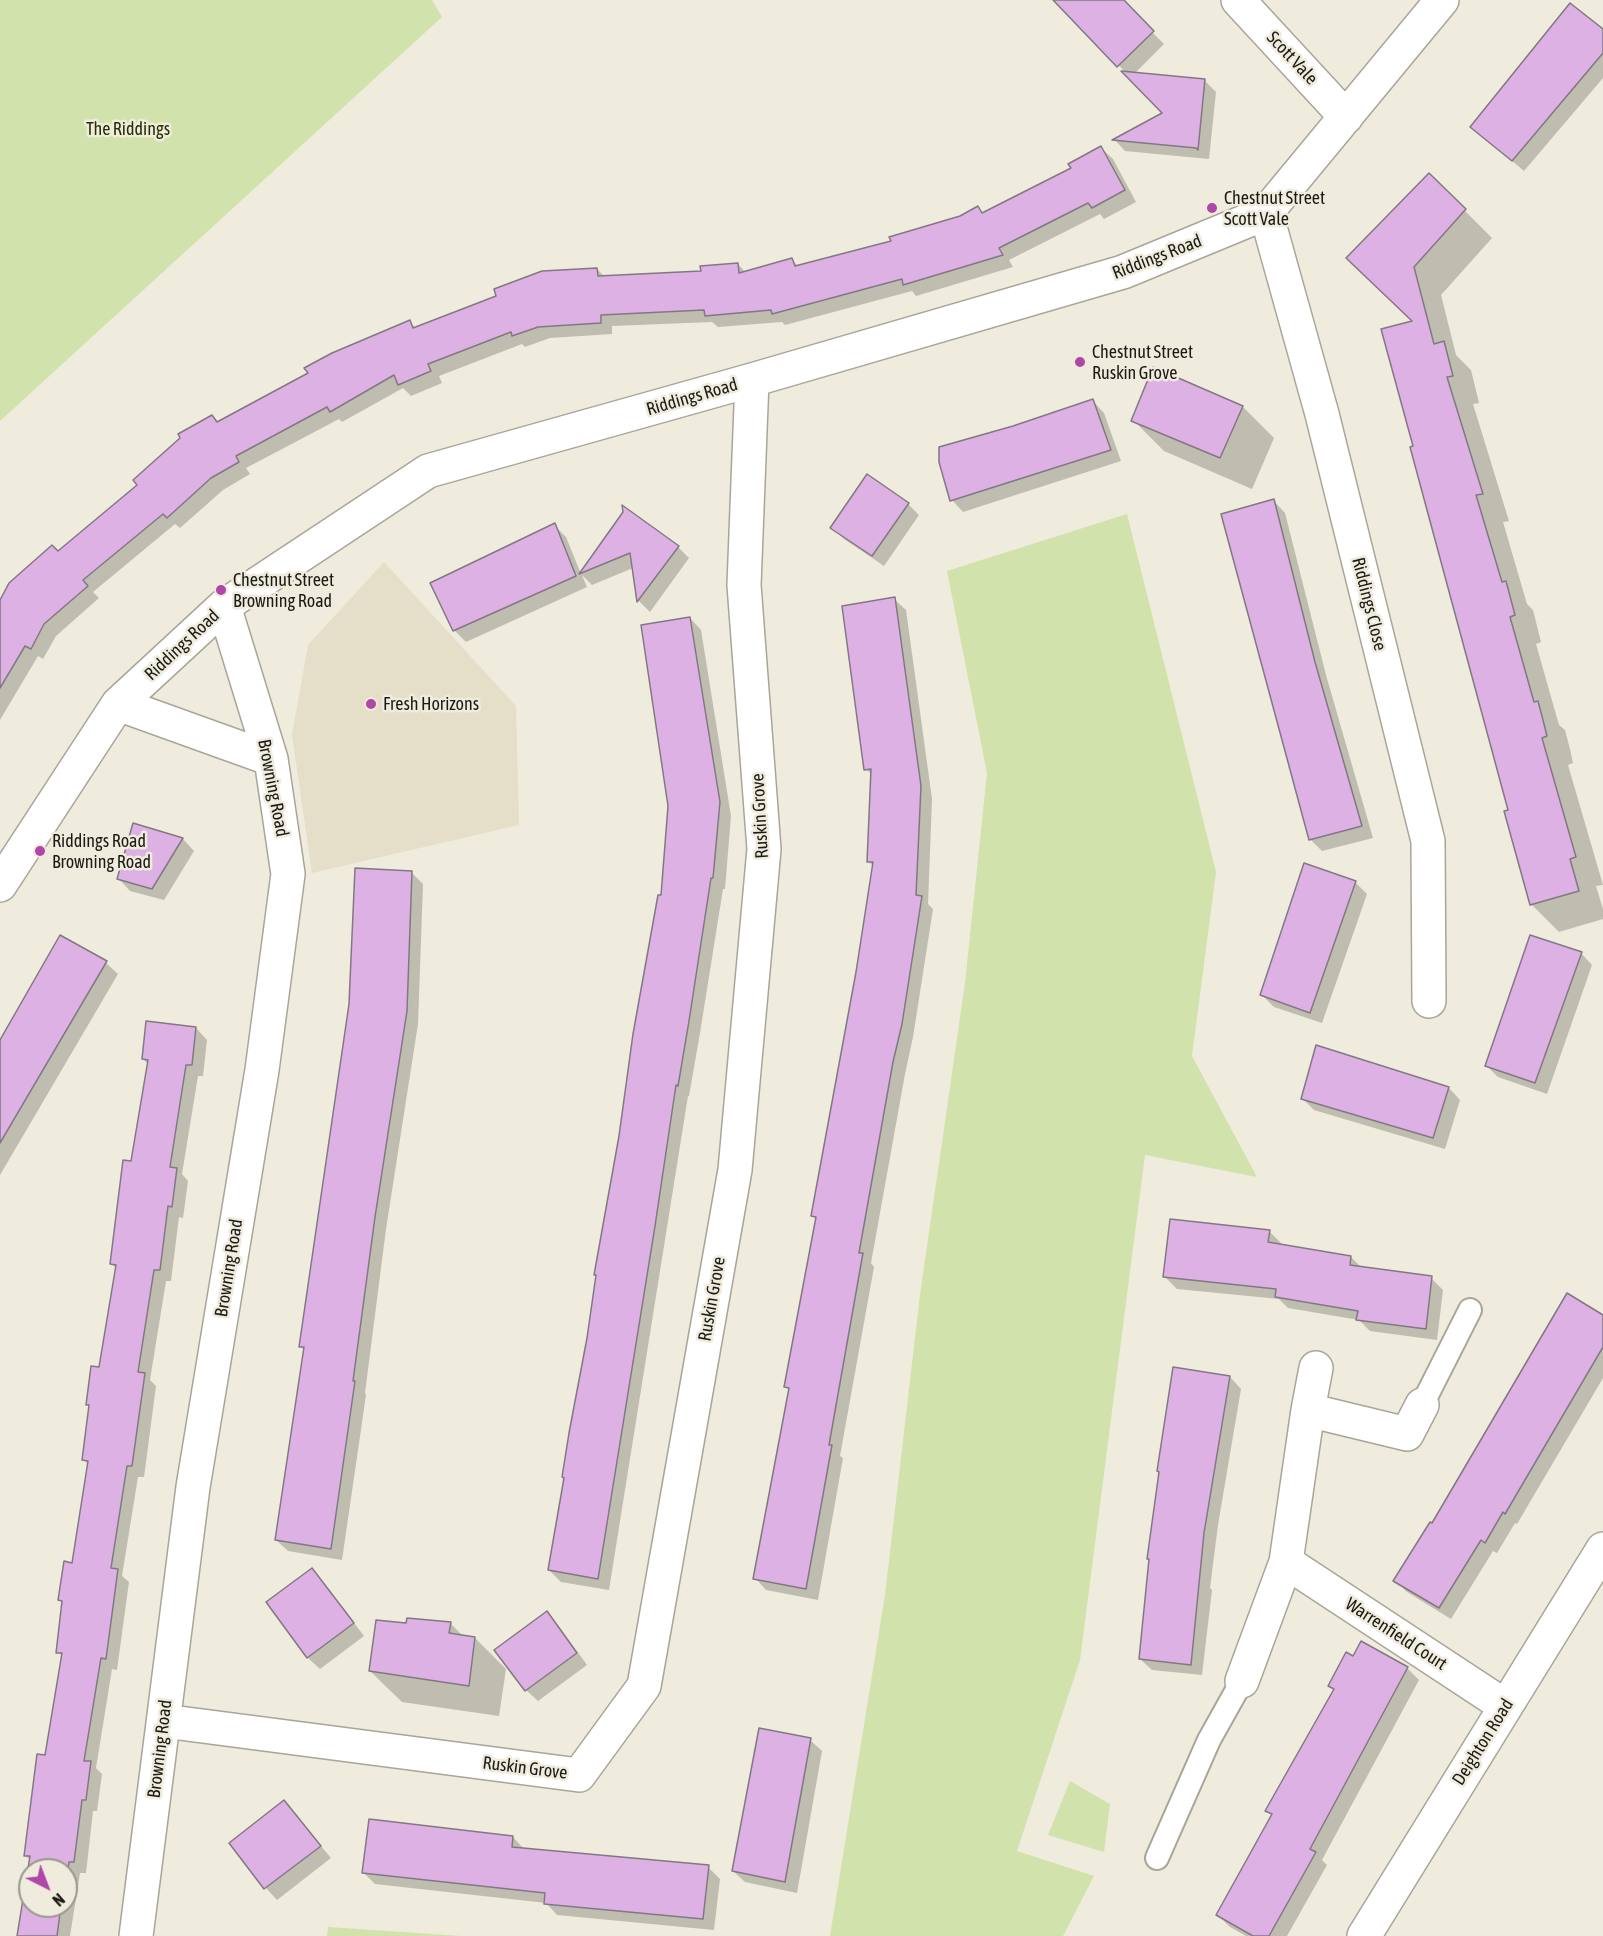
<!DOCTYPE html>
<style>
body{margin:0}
#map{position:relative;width:1603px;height:1936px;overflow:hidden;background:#efebdd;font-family:"Asap Condensed",sans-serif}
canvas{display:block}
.north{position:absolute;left:18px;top:1858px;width:60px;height:60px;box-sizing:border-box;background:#efebdd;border:2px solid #9a978d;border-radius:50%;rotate:138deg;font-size:16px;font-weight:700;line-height:24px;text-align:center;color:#1b1a15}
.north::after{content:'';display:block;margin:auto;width:21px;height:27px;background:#af46a8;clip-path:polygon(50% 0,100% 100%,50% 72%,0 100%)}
</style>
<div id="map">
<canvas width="1603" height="1936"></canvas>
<div class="north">N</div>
</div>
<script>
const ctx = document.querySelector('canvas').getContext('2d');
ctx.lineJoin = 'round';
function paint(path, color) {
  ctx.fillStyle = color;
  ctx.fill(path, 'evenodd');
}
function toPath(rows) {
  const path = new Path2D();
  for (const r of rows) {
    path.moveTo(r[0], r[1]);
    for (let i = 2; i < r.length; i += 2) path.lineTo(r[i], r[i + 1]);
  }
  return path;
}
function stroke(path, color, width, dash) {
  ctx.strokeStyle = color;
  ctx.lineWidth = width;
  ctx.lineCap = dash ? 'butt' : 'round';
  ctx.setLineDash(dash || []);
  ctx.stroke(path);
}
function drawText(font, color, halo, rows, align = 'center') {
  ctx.font = font + ' "Asap Condensed",sans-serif';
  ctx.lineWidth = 5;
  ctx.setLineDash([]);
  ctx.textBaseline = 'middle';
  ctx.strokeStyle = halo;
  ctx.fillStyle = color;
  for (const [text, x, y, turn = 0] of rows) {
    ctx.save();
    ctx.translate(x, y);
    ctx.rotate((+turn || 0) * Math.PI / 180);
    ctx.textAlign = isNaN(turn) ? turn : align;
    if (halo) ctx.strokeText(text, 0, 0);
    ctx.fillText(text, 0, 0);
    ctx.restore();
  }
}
const built = toPath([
 [384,562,516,706,519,825,312,873,292,735,308,645]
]);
const green = toPath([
 [0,0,432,0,442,17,0,421],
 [1127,514,1216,872,1192,1056,1257,1177,1145,1155,1080,1660,1017,1851,1094,1876,1063,1936,830,1936,885,1595,920,1295,965,983,987,773,947,571],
 [1070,1781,1110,1804,1104,1852,1048,1835],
 [328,1927,461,1936,327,1936]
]);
const shadow = toPath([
 [1057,0,1120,0,1164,44,1134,74,1204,80,1216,92,1209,159,1125,151,1115,140,1164,113],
 [1603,31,1603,78,1524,171,1472,127],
 [1101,148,1113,159,1136,202,1104,219,1100,214,1009,260,1013,267,916,296,912,291,785,325,782,322,718,327,712,322,612,326,612,334,550,338,525,347,522,344,439,376,442,383,411,396,403,388,342,422,339,419,246,468,250,474,223,490,180,528,175,524,93,592,99,598,56,636,43,659,38,656,0,720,0,603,139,485,212,417,218,423,410,322,416,329,597,269,605,277,702,273,738,264,746,273,792,260,799,267,893,242,960,217,977,208,984,214,1073,169],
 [1429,175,1492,238,1441,295,1456,355,1471,370,1479,403,1473,404,1509,521,1503,522,1527,604,1533,610,1541,642,1536,644,1559,725,1565,730,1570,749,1573,763,1568,765,1603,885,1596,886,1603,909,1603,919,1559,932,1531,904,1510,811,1415,448,1413,322,1375,285],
 [1154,369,1243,407,1274,438,1252,489,1164,451,1133,420],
 [1093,401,1104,413,1121,461,963,512,952,500,1014,427],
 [1274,501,1285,513,1326,675,1373,838,1322,851,1310,839],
 [908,504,919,515,884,566,844,539,832,527],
 [625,512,678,547,689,558,650,612,639,601,633,568,592,585,582,575,587,587,466,642,454,630,554,525,566,537,581,574],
 [894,599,906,610,932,799,928,904,933,909,913,1037,905,1074,871,1263,874,1267,840,1456,843,1458,818,1600,766,1590,755,1578,790,1391,786,1386,817,1220,812,1216,858,972,874,867,869,862,873,776,866,769],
 [690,618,701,630,731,816,725,889,723,889,700,1033,689,1096,688,1096,609,1590,561,1582,549,1570,588,1339,597,1277,595,1274,663,897],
 [134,825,183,839,194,851,164,900,130,891,119,879],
 [411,872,423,884,418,1024,386,1229,365,1393,366,1395,342,1560,288,1551,276,1540,305,1351,300,1346],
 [1355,882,1367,894,1322,1023,1274,1007,1262,995],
 [61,937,106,963,118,974,0,1175,0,1041],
 [1581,953,1592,965,1547,1094,1498,1077,1487,1066],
 [196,1028,207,1040,203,1076,198,1076,182,1174,188,1181,183,1218,179,1217,171,1281,166,1281,150,1380,156,1386,144,1477,138,1477,122,1576,129,1582,117,1670,112,1669,96,1768,102,1774,97,1811,93,1811,86,1873,80,1873,70,1936,18,1936,30,1860,26,1856,46,1757,63,1657,58,1652,63,1604,60,1600,73,1565,89,1465,84,1460,91,1407,87,1404,101,1368,117,1269,112,1264,132,1163,148,1064,143,1059],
 [30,1870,66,1870,66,1906,30,1906],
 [1449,1088,1460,1100,1445,1149,1314,1110,1302,1098],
 [1269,1231,1281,1243,1280,1246,1351,1257,1362,1268,1431,1278,1443,1290,1437,1340,1370,1331,1359,1320,1288,1308,1279,1299,1177,1289,1165,1277],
 [1603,1316,1603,1378,1517,1524,1515,1523,1497,1553,1493,1551,1451,1619,1407,1592,1395,1580],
 [1230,1377,1241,1389,1218,1525,1210,1588,1212,1590,1202,1675,1152,1670,1140,1659],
 [311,1570,323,1582,364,1636,320,1669,308,1658,268,1602],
 [547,1613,558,1625,587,1665,538,1701,526,1690],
 [451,1624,463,1636,475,1638,506,1669,499,1716,402,1702,370,1671],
 [1353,1658,1407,1668,1419,1680,1322,1860,1327,1865,1287,1936,1246,1936,1230,1927,1218,1915,1273,1816,1267,1810,1335,1690,1330,1685],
 [810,1740,822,1751,797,1893,745,1882,733,1871],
 [284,1802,331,1858,277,1900,266,1888,231,1844],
 [513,1837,524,1849,708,1867,720,1879,714,1930,557,1915,546,1903,375,1884,364,1873]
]);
const building = toPath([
 [1053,0,1124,0,1154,31,1117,67,1053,0],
 [1570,3,1603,29,1603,53,1512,161,1470,127,1570,3],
 [1121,71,1205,79,1198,150,1196,148,1112,140,1162,113,1121,71],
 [1101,146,1125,190,1092,208,1088,203,999,248,1003,255,903,285,902,279,772,314,771,310,705,316,704,310,601,315,601,323,538,327,512,336,511,332,428,364,431,371,398,385,394,375,330,412,327,407,236,456,239,462,211,478,167,518,163,514,83,580,88,586,44,624,31,649,25,646,0,688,0,600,9,583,52,545,58,551,137,485,133,480,180,438,178,434,212,415,217,422,308,373,304,368,332,353,410,320,413,328,496,296,494,289,542,271,597,268,598,276,701,271,700,266,738,263,739,273,792,258,795,266,841,254,891,241,889,237,960,216,978,206,982,213,1071,168,1068,164,1101,146],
 [1429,173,1466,209,1414,267,1434,344,1444,341,1453,376,1447,377,1483,494,1476,495,1502,582,1506,581,1515,615,1510,617,1534,702,1538,701,1543,720,1547,736,1542,738,1576,857,1570,859,1579,891,1530,905,1504,811,1508,810,1410,447,1413,446,1381,329,1412,321,1346,258,1429,173],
 [1153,367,1243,406,1220,458,1131,421,1153,367],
 [1093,399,1111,450,950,501,939,462,939,447,1013,426,1093,399],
 [867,474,909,503,872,556,830,528,867,474],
 [1274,499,1315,662,1362,826,1309,840,1221,514,1274,499],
 [622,505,679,546,637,602,630,553,579,574,623,512,622,505],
 [555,523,576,576,453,631,430,583,555,523],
 [895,597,921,786,916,895,922,896,902,1024,893,1062,859,1253,863,1253,829,1445,832,1445,806,1589,753,1579,789,1388,784,1387,816,1217,811,1216,856,972,873,862,867,862,871,769,864,770,842,606,895,597],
 [690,617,720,802,713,878,711,878,689,1021,678,1086,676,1085,655,1226,598,1579,548,1570,564,1478,562,1477,569,1433,587,1338,596,1275,594,1275,619,1136,633,1034,658,895,661,895,668,806,641,625,690,617],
 [133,823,183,838,152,889,117,879,133,823],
 [1304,863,1356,881,1310,1013,1260,995,1304,863],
 [355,868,412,871,407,1011,375,1217,353,1381,355,1381,331,1549,275,1540,304,1347,299,1347,349,1004,355,868],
 [60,935,107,961,0,1143,0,1040,60,935],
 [1530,935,1582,952,1535,1083,1485,1066,1530,935],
 [146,1021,196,1027,192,1065,186,1065,170,1167,177,1168,172,1207,168,1206,160,1270,154,1270,138,1372,145,1373,132,1466,127,1466,111,1568,118,1569,106,1659,101,1658,84,1761,91,1761,86,1800,82,1800,74,1862,69,1862,66,1879,66,1870,30,1870,30,1906,61,1906,57,1936,17,1936,30,1856,24,1856,37,1754,45,1755,62,1653,56,1653,62,1601,58,1600,64,1561,72,1563,88,1461,82,1460,89,1405,86,1405,91,1366,99,1367,116,1265,110,1264,123,1160,131,1161,148,1060,142,1059,146,1021],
 [1316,1045,1449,1087,1433,1138,1301,1099,1316,1045],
 [1170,1219,1270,1230,1268,1242,1351,1256,1350,1265,1432,1276,1426,1329,1356,1320,1358,1311,1275,1297,1276,1289,1163,1277,1170,1219],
 [1567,1293,1603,1315,1603,1347,1505,1514,1503,1512,1485,1543,1481,1540,1439,1608,1393,1581,1430,1522,1432,1523,1567,1293],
 [1173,1367,1230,1376,1204,1533,1191,1665,1139,1659,1149,1559,1147,1559,1159,1472,1157,1471,1173,1367],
 [312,1568,354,1623,307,1658,266,1602,312,1568],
 [547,1611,577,1653,525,1691,494,1650,547,1611],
 [407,1618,451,1622,449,1633,475,1637,469,1686,369,1671,376,1620,406,1623,407,1618],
 [1361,1641,1408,1667,1310,1849,1316,1852,1269,1936,1253,1936,1216,1915,1272,1814,1265,1811,1334,1689,1328,1686,1346,1652,1353,1656,1361,1641],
 [759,1728,811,1738,785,1882,732,1871,759,1728],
 [284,1800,321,1846,264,1889,229,1843,284,1800],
 [369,1819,513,1836,512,1847,709,1865,703,1919,544,1904,545,1893,362,1873,369,1819]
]);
const service = toPath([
 [1422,1405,1470,1310],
 [1157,1858,1209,1740,1242,1681]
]);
const minor = toPath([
 [1238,0,1346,117],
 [1266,213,1322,414,1428,841,1429,1001],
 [118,704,271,759],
 [0,885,118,704,224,606,428,471,752,380,1123,272,1266,213,1442,0],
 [1308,1410,1316,1368],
 [1286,1562,1308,1410,1407,1434,1422,1405],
 [1242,1681,1286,1562,1505,1706],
 [164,1721,579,1775,644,1686,735,1170,764,849,744,585,752,380],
 [136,1936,193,1487,262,1070,288,874,271,759,224,606],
 [1364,1936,1603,1549]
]);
const markers = [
 [1212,208,6,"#af46a8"],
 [1080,362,6,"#af46a8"],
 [221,590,6,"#af46a8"],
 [371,704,6,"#af46a8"],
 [40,851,6,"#af46a8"]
];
const streetNames = [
 ["Scott Vale",1292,58,47],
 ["Riddings Road",1157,257,-21],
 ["Riddings Road",692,397,-16],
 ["Riddings Close",1369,604,76],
 ["Riddings Road",182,645,-43],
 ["Browning Road",273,788,79],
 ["Ruskin Grove",760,816,-93],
 ["Browning Road",229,1268,-81],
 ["Ruskin Grove",712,1299,-80],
 ["Warrenfield Court",1396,1634,33],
 ["Deighton Road",1483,1742,-58],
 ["Browning Road",160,1749,-83],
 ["Ruskin Grove",525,1768,7]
];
const parkNames = [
 ["The Riddings",128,129]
];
const poiNames = [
 ["Chestnut Street",1224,198],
 ["Scott Vale",1224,219],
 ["Chestnut Street",1092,352],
 ["Ruskin Grove",1092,373],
 ["Chestnut Street",233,580],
 ["Browning Road",233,601],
 ["Fresh Horizons",383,704],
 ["Riddings Road",52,841],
 ["Browning Road",52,862]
];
paint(built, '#e5dec9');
paint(green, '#d1e2ac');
paint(shadow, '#0003');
paint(building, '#deb1e4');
stroke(building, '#827883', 1.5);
stroke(service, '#a9a598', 26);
stroke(minor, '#a9a598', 36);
stroke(service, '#fff', 22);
stroke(minor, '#fff', 33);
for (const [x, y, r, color] of markers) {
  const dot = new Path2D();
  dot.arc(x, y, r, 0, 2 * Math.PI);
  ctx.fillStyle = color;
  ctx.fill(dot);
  stroke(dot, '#efebdd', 2);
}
drawText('18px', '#1b1a15', '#efebdd', streetNames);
drawText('18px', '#263101', '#efebdd', parkNames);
drawText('18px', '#1b1a15', '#efebdd', poiNames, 'left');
</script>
